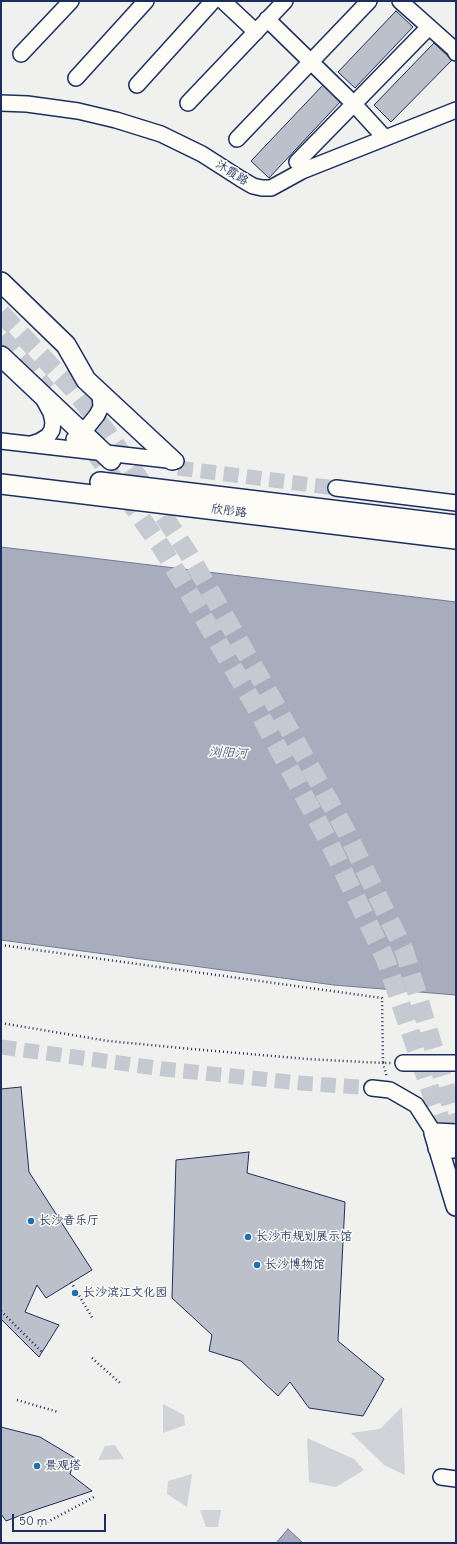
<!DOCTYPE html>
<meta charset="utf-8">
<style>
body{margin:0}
#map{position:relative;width:457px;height:1544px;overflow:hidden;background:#f0f0ee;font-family:Delius,sans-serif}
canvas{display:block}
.frame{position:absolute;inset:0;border:2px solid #1b2f5e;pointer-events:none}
.scale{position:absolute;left:12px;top:1514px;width:94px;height:18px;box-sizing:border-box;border:2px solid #1b2f5e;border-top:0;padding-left:5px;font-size:12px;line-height:14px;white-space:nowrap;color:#1b2f5e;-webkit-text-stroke:3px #fdfcf7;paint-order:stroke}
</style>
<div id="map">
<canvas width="457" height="1544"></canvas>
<div class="frame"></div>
<div class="scale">50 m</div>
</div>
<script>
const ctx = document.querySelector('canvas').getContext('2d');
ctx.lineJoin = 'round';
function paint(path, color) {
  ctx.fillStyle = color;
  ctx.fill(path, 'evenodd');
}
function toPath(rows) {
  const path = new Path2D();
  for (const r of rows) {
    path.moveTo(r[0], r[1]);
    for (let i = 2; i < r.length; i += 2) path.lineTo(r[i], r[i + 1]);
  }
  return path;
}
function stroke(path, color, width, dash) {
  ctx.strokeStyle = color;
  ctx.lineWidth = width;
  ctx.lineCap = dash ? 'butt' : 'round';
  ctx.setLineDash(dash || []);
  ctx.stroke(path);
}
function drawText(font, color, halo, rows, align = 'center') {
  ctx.font = font + ' Delius,"LXGW WenKai TC",sans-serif';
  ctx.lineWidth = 3;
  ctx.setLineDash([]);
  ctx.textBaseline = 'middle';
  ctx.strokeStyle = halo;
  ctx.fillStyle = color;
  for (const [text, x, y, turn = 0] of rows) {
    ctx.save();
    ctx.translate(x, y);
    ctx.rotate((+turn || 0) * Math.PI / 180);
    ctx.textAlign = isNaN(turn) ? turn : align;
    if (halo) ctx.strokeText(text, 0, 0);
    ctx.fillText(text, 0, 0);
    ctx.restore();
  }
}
const green = toPath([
 [163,1404,184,1415,185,1425,163,1433],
 [402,1407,405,1475,384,1465,351,1433,380,1429],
 [307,1438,354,1459,364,1470,336,1487,309,1482],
 [115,1445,124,1459,98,1460,105,1446],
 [192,1474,187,1507,167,1494,168,1481],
 [200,1510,221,1510,218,1527,206,1527]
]);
const water = toPath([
 [1,547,456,602,456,995,334,985,1,940,1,547],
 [288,1529,303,1543,276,1543,288,1529]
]);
const building = toPath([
 [396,11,413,27,355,88,338,72,396,11],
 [434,43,452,60,391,122,374,105,434,43],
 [323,85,341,101,269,178,251,161,323,85],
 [21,1087,29,1172,92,1270,46,1298,37,1285,25,1312,59,1325,39,1357,1,1319,1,1089,21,1087],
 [249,1152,247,1173,345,1202,338,1341,384,1379,363,1416,309,1408,290,1382,278,1396,241,1361,209,1351,212,1335,172,1298,176,1160,249,1152],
 [1,1427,40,1437,75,1458,70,1474,92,1491,29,1512,6,1521,1,1514,1,1427]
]);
const minorTunnel = toPath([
 [178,468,336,488],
 [1,1047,164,1069,300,1083,372,1088]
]);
const majorTunnel = toPath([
 [1,313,72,388,106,431,136,474,190,556,262,681,347,833,404,950,456,1122],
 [1,337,47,390],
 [92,448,162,548,189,593,254,704,329,842,385,958,456,1165]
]);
const path = toPath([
 [1,945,382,998,383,1063,391,1063],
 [1,1023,108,1041,192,1049,307,1059,383,1063,387,1078],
 [71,1282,93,1319],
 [1,1311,42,1352],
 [92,1358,120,1383],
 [17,1400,58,1412],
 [40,1526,96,1496]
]);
const minor = toPath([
 [223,1,256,32],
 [400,1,454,49,456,53],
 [267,19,354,104,385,138],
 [21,54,71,1],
 [76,78,146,1],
 [137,85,213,1],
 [1,103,27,104,78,111,116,120,161,134,202,154,241,179,253,186,262,188,271,188,302,171,456,110],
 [188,103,285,1],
 [237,139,369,1],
 [297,162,429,27],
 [74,439,89,425,97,415,101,407,100,394],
 [1,441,176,461],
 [31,444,40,441,48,436,52,430,53,422,51,413,44,400],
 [336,488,456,503],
 [403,1063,456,1063],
 [372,1088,390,1090,416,1105,434,1133],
 [441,1477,456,1479]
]);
const major = toPath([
 [1,282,66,345,86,380,172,460],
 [1,356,111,460],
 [100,482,456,525],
 [1,484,456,539],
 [456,1134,434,1133,456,1206],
 [438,1148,456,1148]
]);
const markers = [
 [31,1221,4,"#1f6fb2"],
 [248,1237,4,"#1f6fb2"],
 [257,1265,4,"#1f6fb2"],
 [75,1293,4,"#1f6fb2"],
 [37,1466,4,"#1f6fb2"]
];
const streetNames = [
 ["沐霞路",232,173,32],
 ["欣彤路",229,511,7]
];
const poiNames = [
 ["长沙音乐厅",39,1221],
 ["长沙市规划展示馆",256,1237],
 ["长沙博物馆",265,1265],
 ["长沙滨江文化园",83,1293],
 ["景观塔",45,1466]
];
const waterNames = [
 ["浏阳河",228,753,3]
];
paint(green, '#d0d3d8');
paint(water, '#a7adbd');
stroke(water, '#6f7b97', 1);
paint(building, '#bbc0ca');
stroke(building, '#1b2f5e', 1);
stroke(minorTunnel, '#c5c9d1', 15, [15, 8]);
stroke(majorTunnel, '#c5c9d1', 19, [19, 10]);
stroke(minor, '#1b2f5e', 18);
stroke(major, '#1b2f5e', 22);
stroke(path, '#1b2f5e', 2.5, [1, 3]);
stroke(minor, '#fdfcf7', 15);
stroke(major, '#fdfcf7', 19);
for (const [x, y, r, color] of markers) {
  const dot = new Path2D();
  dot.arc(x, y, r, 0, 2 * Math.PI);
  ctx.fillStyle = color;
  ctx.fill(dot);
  stroke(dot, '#fdfcf7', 1.5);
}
drawText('12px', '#1b2f5e', '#fdfcf7', streetNames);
drawText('12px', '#1b2f5e', '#fdfcf7', poiNames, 'left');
drawText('italic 13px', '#4c5b7f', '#fdfcf7', waterNames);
</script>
